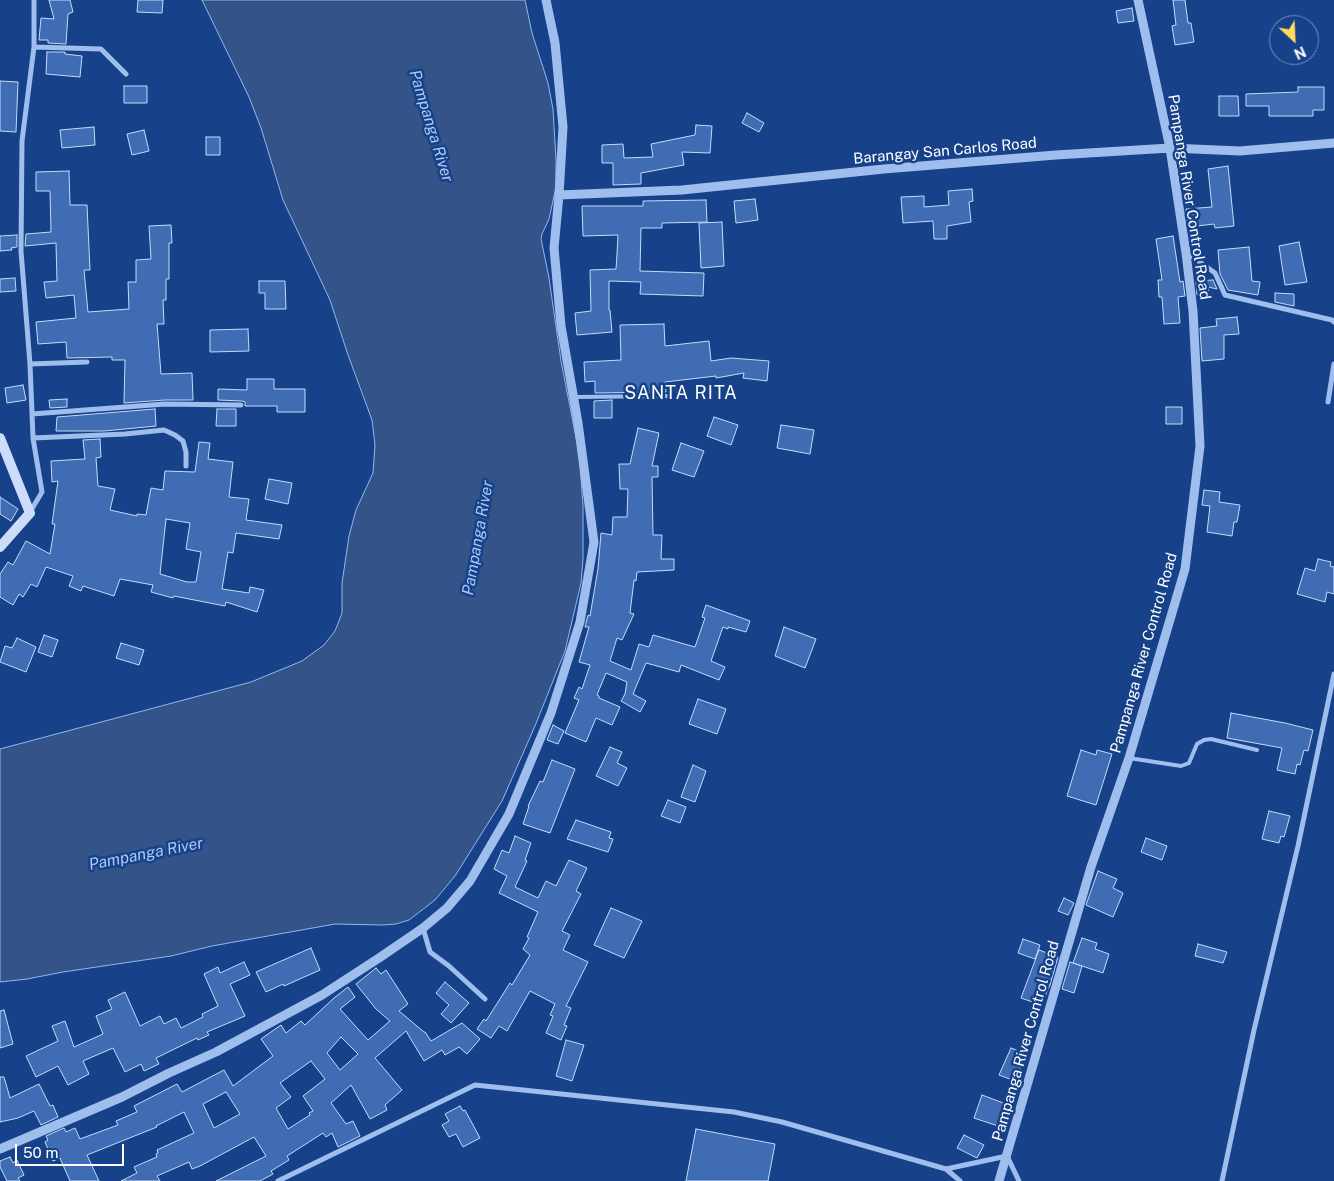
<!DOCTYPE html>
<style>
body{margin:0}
#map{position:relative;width:1334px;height:1181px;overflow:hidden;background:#174289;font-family:"Public Sans",sans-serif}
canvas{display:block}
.north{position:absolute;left:1269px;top:15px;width:50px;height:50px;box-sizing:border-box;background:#174289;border:1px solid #748eb8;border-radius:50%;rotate:155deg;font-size:14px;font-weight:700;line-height:20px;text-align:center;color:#fff}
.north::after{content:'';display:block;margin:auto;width:18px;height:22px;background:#ffda5c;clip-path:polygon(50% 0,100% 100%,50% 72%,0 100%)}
.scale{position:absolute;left:15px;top:1144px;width:109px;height:22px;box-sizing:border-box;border:2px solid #fff;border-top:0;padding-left:6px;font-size:15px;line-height:18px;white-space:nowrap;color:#fff;-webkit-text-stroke:4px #174289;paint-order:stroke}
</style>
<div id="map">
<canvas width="1334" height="1181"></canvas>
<div class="north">N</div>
<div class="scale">50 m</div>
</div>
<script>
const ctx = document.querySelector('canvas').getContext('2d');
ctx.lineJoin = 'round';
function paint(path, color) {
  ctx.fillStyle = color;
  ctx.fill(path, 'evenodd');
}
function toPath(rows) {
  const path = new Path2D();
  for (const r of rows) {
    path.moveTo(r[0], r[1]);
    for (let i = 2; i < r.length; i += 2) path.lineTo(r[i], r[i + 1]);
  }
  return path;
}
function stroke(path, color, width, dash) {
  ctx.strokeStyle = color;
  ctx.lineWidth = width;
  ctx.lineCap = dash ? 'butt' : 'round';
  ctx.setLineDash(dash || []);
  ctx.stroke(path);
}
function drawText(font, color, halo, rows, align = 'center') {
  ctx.font = font + ' "Public Sans",sans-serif';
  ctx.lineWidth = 5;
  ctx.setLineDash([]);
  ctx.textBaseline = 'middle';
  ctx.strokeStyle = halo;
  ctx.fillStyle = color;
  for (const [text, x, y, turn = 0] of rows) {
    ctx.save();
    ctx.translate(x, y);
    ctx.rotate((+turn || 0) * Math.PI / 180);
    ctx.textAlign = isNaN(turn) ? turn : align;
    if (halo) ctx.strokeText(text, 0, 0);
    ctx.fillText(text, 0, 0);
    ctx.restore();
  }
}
const water = toPath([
 [202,0,525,0,532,33,548,83,553,109,556,160,556,187,549,219,542,234,541,239,549,278,561,361,579,453,583,505,583,559,581,583,565,651,535,726,502,801,455,876,435,900,409,920,396,924,383,925,335,924,212,946,171,956,63,972,27,979,0,982,0,749,251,682,302,661,324,645,335,631,342,613,342,583,349,536,356,510,373,473,375,445,372,420,348,355,330,300,283,200,261,128,249,97,202,0]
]);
const building = toPath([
 [49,0,70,0,73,12,68,14,66,44,48,43,48,40,39,40,41,18,54,19,49,0],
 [138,0,163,0,162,13,137,12,138,0],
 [1173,0,1185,0,1188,23,1191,23,1194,42,1175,45,1172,26,1176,25,1173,0],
 [1132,8,1134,21,1118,23,1116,11,1132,8],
 [47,52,65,52,65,54,82,56,80,77,46,74,47,52],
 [0,81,18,82,16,132,0,131,0,81],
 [124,86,147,86,147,103,124,103,124,86],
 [1298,87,1324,87,1324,110,1313,110,1313,116,1269,116,1269,106,1246,106,1246,94,1298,92,1298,87],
 [1219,96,1238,96,1239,116,1219,116,1219,96],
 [747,113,764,123,759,132,742,123,747,113],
 [696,125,712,126,710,153,682,152,684,165,641,173,641,184,613,185,613,163,602,163,602,145,623,144,624,158,653,157,651,144,695,135,696,125],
 [94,127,95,145,62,148,60,130,94,127],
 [144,130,149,151,132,155,127,134,144,130],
 [206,137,220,137,220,155,206,155,206,137],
 [1228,166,1234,226,1215,228,1214,224,1188,227,1186,209,1212,207,1208,169,1228,166],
 [69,171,70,205,87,205,90,270,84,270,88,312,129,309,128,282,136,282,136,260,151,259,149,226,171,225,172,243,169,243,169,279,166,279,166,300,163,300,164,324,157,324,161,374,192,373,193,400,165,400,124,403,125,360,112,360,112,357,67,358,66,342,38,344,36,322,76,318,74,295,46,298,44,282,57,281,56,243,25,246,26,234,51,232,50,191,36,191,36,172,69,171],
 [972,189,973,201,969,202,971,222,947,226,947,239,934,239,933,221,903,223,901,197,924,196,924,207,949,205,948,191,972,189],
 [755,199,758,220,736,223,734,201,755,199],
 [706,200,707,222,662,223,662,228,641,228,640,271,704,273,703,296,640,294,641,282,609,281,609,310,610,310,612,332,577,335,575,313,591,311,590,270,616,269,617,254,618,235,583,236,582,206,643,206,643,201,706,200],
 [722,222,724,266,701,268,699,223,722,222],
 [17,235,17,247,11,248,12,250,0,251,0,236,17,235],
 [1173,236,1180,282,1183,281,1185,296,1178,297,1180,323,1164,324,1162,297,1159,297,1158,280,1162,280,1156,239,1173,236],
 [1299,242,1307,282,1285,285,1279,246,1299,242],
 [1249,247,1252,281,1260,282,1258,295,1228,290,1220,274,1218,250,1249,247],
 [15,278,16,291,0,292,0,279,15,278],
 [1213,280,1217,289,1208,287,1209,295,1197,295,1196,281,1213,280],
 [259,281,285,281,286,309,265,309,265,293,259,293,259,281],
 [1275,293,1294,294,1294,306,1275,302,1275,293],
 [1237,317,1239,334,1224,335,1224,359,1202,361,1200,328,1217,326,1216,319,1237,317],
 [664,324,665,346,709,341,711,361,731,358,769,361,767,381,743,378,744,373,716,378,716,376,665,382,666,392,595,393,595,381,585,382,584,362,621,360,620,325,664,324],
 [248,329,249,351,210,352,210,330,248,329],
 [247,379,274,379,274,389,305,389,305,412,277,412,277,406,245,406,245,402,242,401,218,400,218,389,247,390,247,379],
 [23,385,26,400,7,403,5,388,23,385],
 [67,399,67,407,50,408,49,400,67,399],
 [612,400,612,418,594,418,594,401,612,400],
 [1166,407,1182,407,1182,424,1166,424,1166,407],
 [155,409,156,426,104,431,56,431,57,417,155,409],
 [217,409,236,409,236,426,216,426,217,409],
 [714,417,738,425,731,445,707,436,714,417],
 [781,425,814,430,810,454,777,448,781,425],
 [638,428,659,433,652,466,658,466,658,477,652,477,653,535,662,535,661,559,674,559,674,570,637,572,636,581,634,580,630,613,634,614,622,640,617,638,610,661,631,670,639,644,649,647,653,635,695,647,705,618,702,617,706,605,750,621,746,632,728,627,728,629,723,627,711,661,725,667,719,680,681,665,679,672,646,663,633,694,646,701,640,712,621,701,625,694,627,682,606,673,597,695,599,696,599,698,620,707,612,725,596,718,586,742,565,733,579,700,574,698,579,687,582,689,590,665,579,662,589,627,585,627,588,615,590,616,598,569,601,533,612,535,613,517,627,517,628,489,620,489,619,464,630,464,638,428],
 [100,439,101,457,96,458,98,486,115,489,110,510,137,516,137,514,146,515,151,488,163,490,165,471,195,472,199,442,210,443,208,459,233,462,229,497,249,499,246,520,282,525,279,539,236,533,233,553,228,552,222,589,249,593,250,587,264,590,257,612,226,602,225,606,174,596,173,598,151,592,153,585,120,579,114,596,83,586,81,591,69,586,73,576,46,567,37,587,31,584,23,597,19,594,13,605,0,597,0,574,8,562,13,565,26,541,50,554,55,524,52,524,58,481,52,482,51,461,85,459,83,440,100,439],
 [166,519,190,523,186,549,201,552,196,582,187,582,160,574,166,519],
 [681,443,704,451,694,477,672,470,681,443],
 [269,479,292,483,288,504,265,499,269,479],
 [1204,490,1220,492,1219,502,1240,505,1237,522,1234,522,1232,536,1207,532,1210,506,1202,505,1204,490],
 [0,497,18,509,11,521,0,514,0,497],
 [1318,559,1331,562,1330,566,1334,567,1334,594,1327,592,1325,602,1297,594,1305,568,1315,571,1318,559],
 [784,627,816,639,805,668,775,656,784,627],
 [44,635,58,640,52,657,38,652,44,635],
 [17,638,36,647,26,672,0,662,5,646,12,648,17,638],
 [121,643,144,650,139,665,116,658,121,643],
 [698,699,726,709,717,734,689,724,698,699],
 [1231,713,1285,723,1313,730,1308,751,1304,750,1300,765,1297,764,1295,774,1277,770,1282,748,1227,738,1231,713],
 [553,725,564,731,558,744,547,740,553,725],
 [610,747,622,752,617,763,627,768,618,786,596,776,610,747],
 [1081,750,1096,755,1097,750,1112,754,1096,805,1067,796,1081,750],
 [552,760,575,769,550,833,523,824,529,806,528,806,540,781,543,782,552,760],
 [693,765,706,771,695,802,681,797,693,765],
 [668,800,686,807,680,823,661,816,668,800],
 [1269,811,1290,816,1284,837,1281,836,1279,843,1262,839,1269,811],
 [576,820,611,832,609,838,613,839,608,852,567,839,576,820],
 [515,836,531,843,525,860,527,861,515,887,538,898,546,881,556,886,569,860,587,868,576,891,581,894,562,931,570,935,563,950,588,962,566,1006,571,1008,564,1025,567,1026,561,1040,546,1033,553,1016,550,1015,555,1004,530,991,507,1031,499,1026,491,1038,477,1029,484,1019,486,1021,510,983,512,985,530,955,523,949,529,938,527,937,538,912,499,893,507,876,494,869,502,850,509,853,515,836],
 [1146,838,1167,846,1162,860,1141,852,1146,838],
 [1098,871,1117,879,1113,888,1123,893,1113,917,1086,905,1098,871],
 [1064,898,1074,903,1068,915,1058,911,1064,898],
 [611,908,642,921,624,958,594,945,611,908],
 [1082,938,1097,943,1095,949,1109,954,1103,973,1073,963,1082,938],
 [1023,939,1040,945,1035,959,1018,953,1023,939],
 [1198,944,1227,952,1223,963,1195,956,1198,944],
 [311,948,320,970,284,986,283,984,266,992,256,972,311,948],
 [1039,950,1058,957,1050,985,1041,1005,1021,998,1039,950],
 [244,962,250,975,230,984,245,1016,207,1032,209,1035,198,1040,197,1038,156,1058,159,1064,144,1071,141,1064,125,1072,113,1048,83,1061,89,1074,68,1085,58,1066,36,1077,26,1056,58,1041,52,1026,65,1021,74,1047,103,1034,96,1016,112,1009,108,1000,125,992,140,1026,160,1016,164,1024,176,1018,181,1028,203,1017,202,1014,218,1006,204,974,218,967,220,973,244,962],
 [1070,962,1082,966,1074,993,1062,989,1070,962],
 [376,968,381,974,386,970,408,1004,399,1011,424,1032,425,1032,431,1041,462,1023,480,1039,467,1054,459,1047,445,1055,442,1050,424,1061,406,1031,375,1058,402,1090,385,1105,387,1110,370,1119,351,1085,331,1103,346,1124,353,1121,360,1136,338,1147,332,1133,326,1137,323,1133,287,1156,289,1160,271,1171,273,1174,260,1181,216,1181,266,1156,254,1137,200,1166,192,1169,189,1162,157,1176,160,1181,121,1181,137,1173,134,1167,157,1157,156,1154,158,1153,157,1150,194,1133,184,1112,156,1126,157,1127,87,1155,99,1181,70,1181,60,1158,53,1161,45,1142,48,1140,46,1136,64,1128,66,1132,75,1128,80,1139,118,1125,116,1121,137,1112,134,1106,177,1084,182,1092,224,1070,233,1086,273,1056,261,1039,281,1025,286,1033,301,1021,305,1025,334,998,348,987,355,997,340,1009,368,1040,390,1021,376,1009,356,984,376,968],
 [341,1037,358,1054,340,1070,327,1053,341,1037],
 [311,1061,325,1079,303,1096,313,1111,309,1113,310,1115,288,1129,276,1108,291,1097,280,1083,311,1061],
 [226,1092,240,1114,214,1128,203,1104,226,1092],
 [445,982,469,1003,451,1023,441,1014,449,1005,436,993,445,982],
 [4,1010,13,1044,0,1048,0,1011,4,1010],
 [566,1040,584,1045,572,1081,556,1076,566,1040],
 [1011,1048,1026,1054,1015,1081,999,1075,1011,1048],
 [0,1077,4,1077,10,1098,39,1084,50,1106,53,1105,58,1117,41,1125,34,1111,18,1118,0,1122,0,1077],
 [982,1095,1006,1104,998,1126,974,1118,982,1095],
 [460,1106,463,1111,465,1110,480,1138,463,1147,456,1134,449,1137,442,1125,449,1121,445,1114,460,1106],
 [696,1129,775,1144,768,1181,686,1181,696,1129],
 [964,1135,984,1145,977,1158,957,1148,964,1135],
 [10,1157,13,1163,17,1160,24,1175,18,1178,20,1181,7,1181,0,1167,0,1161,10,1157]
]);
const service = toPath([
 [574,397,669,396],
 [1129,758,1181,766,1189,763,1197,744,1204,740,1211,739,1257,750]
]);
const minor = toPath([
 [34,47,101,49,126,74],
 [1187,253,1215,273,1225,295,1332,320,1334,322],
 [30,364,87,362],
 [1328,402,1334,364],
 [32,414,165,404,241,405],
 [33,438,125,434,164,430,175,435,183,441,186,452,186,466],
 [30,512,42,492,33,438,30,364,21,251,22,141,34,47,34,0],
 [423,928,430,952,449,966,485,999],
 [946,1169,1007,1156,1019,1181],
 [278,1181,475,1085,734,1112,782,1122,946,1169,960,1181],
 [1222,1181,1254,1030,1298,846,1334,674]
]);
const tertiary = toPath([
 [559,195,682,190,884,169,1056,155,1170,148,1240,151,1334,143],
 [0,1149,122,1097,169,1073,216,1052,322,995,379,958,423,928,447,908,470,881,509,814,551,713,580,622,594,542,578,423,561,326,554,248,559,195,563,127,555,43,546,0],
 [999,1181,1091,867,1129,758,1185,569,1200,446,1193,311,1186,253,1170,148,1138,0]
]);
const secondary = toPath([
 [0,438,30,513,0,547]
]);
const streetNames = [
 ["Barangay San Carlos Road",945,151,-5],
 ["Pampanga River Control Road",1189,197,81],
 ["Pampanga River Control Road",1144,653,-74],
 ["Pampanga River Control Road",1026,1041,-74]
];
const waterNames = [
 ["Pampanga River",431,126,73],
 ["Pampanga River",478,538,-80],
 ["Pampanga River",146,854,-11]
];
const quarterNames = [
 ["SANTA RITA",681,393]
];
paint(water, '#345489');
stroke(water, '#91b8f1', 1);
paint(building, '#3f6cb2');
stroke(building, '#c5dafa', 1);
stroke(service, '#9fbeee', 4);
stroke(minor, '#9fbeee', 5);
stroke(tertiary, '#9fbeee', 9);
stroke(secondary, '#ccddfa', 10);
drawText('15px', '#fff', '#174289', streetNames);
drawText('italic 16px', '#abc8f6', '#174289', waterNames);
ctx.letterSpacing = '1px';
drawText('18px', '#fff', '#174289', quarterNames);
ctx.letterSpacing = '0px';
</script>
